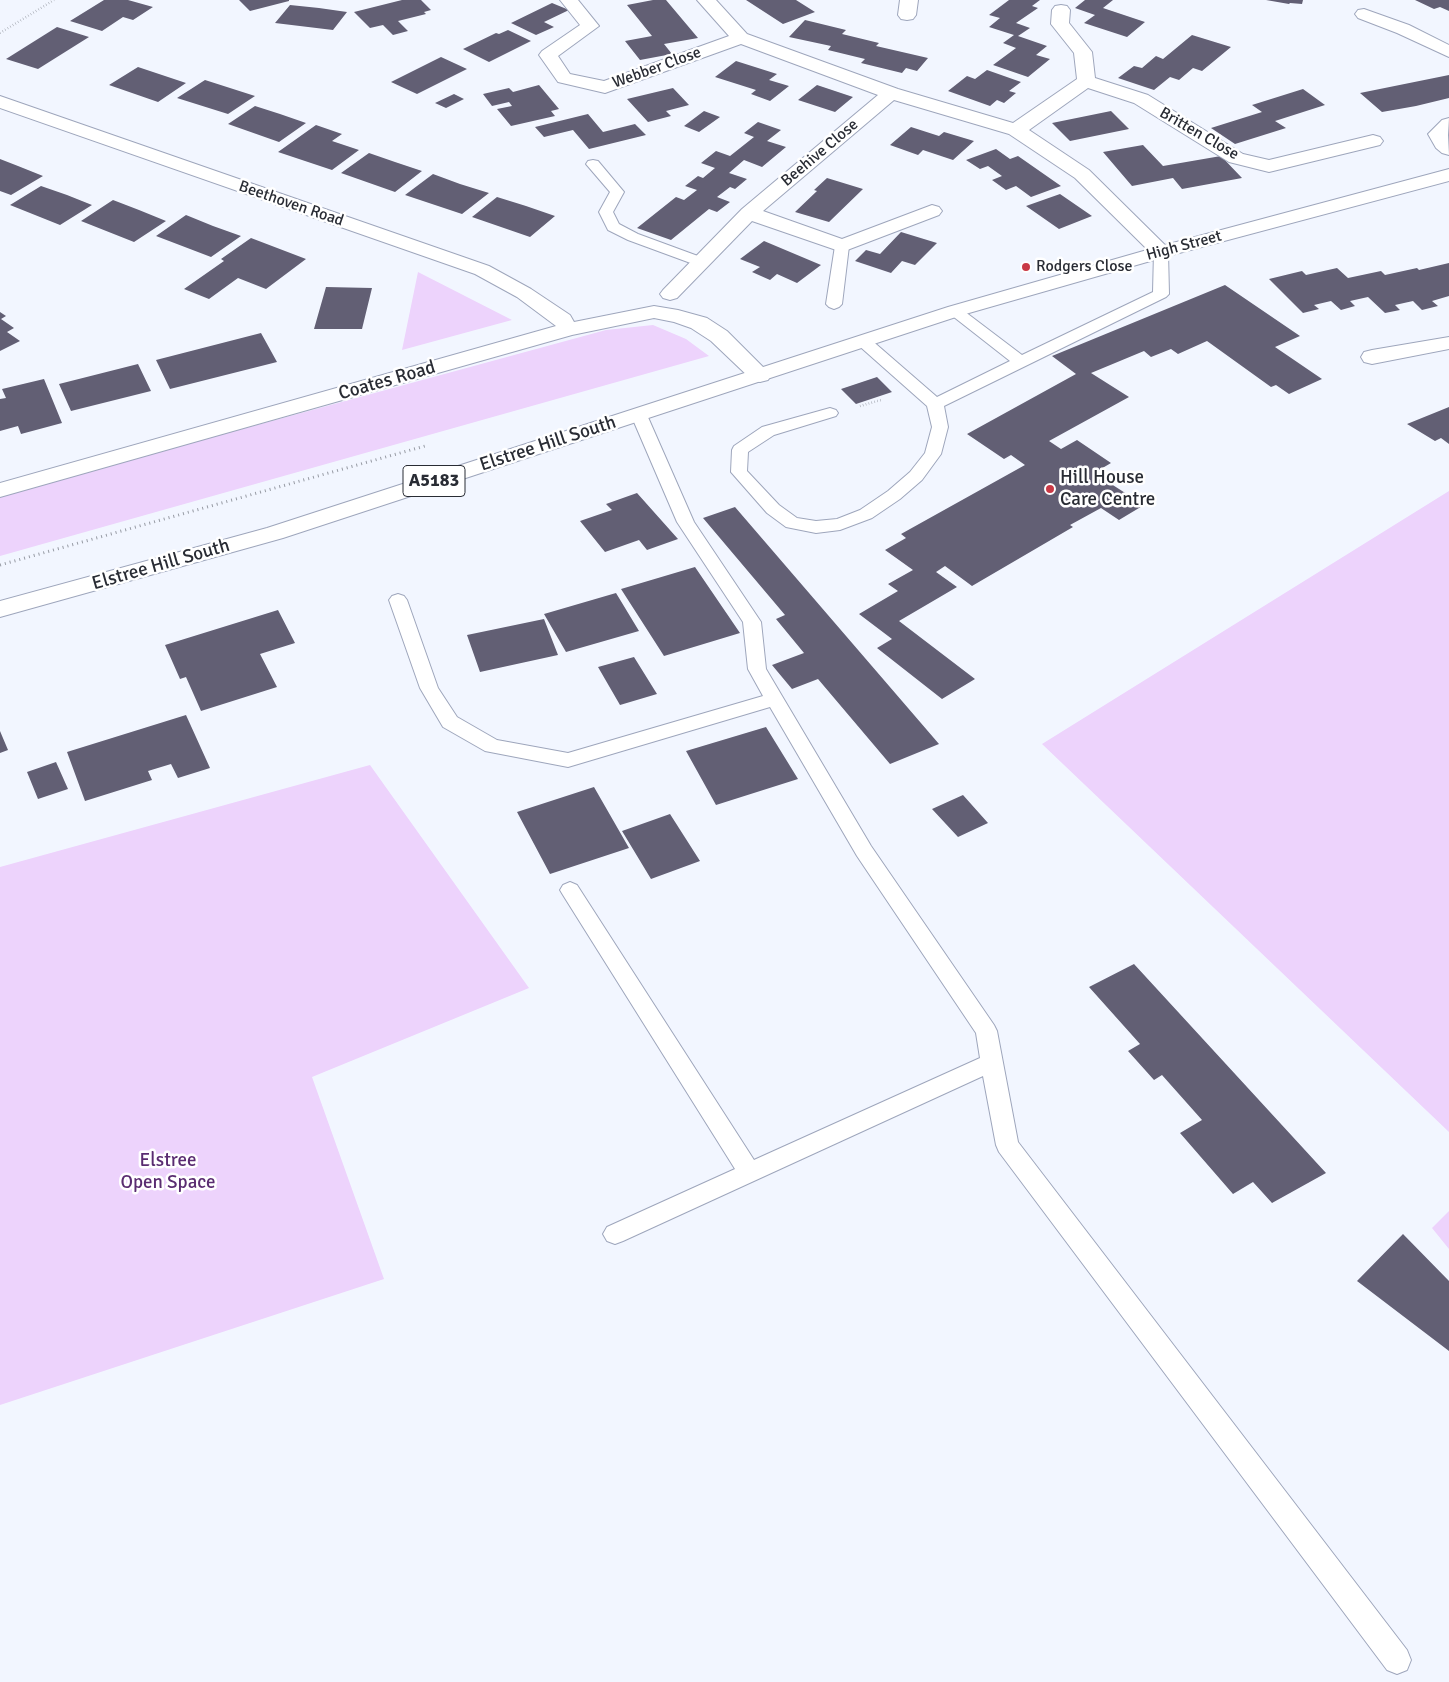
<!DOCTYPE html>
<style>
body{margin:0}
canvas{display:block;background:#f2f6ff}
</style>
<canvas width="1449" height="1682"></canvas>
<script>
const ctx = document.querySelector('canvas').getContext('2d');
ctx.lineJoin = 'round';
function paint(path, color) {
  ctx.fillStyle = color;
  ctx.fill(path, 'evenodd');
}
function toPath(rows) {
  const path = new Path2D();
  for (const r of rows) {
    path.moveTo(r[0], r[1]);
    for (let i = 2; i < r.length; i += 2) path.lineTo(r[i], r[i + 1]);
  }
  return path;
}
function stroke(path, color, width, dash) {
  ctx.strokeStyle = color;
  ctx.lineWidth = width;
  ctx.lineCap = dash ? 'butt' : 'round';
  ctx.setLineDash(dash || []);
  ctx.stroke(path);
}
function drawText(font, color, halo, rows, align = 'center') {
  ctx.font = font + ' Signika,sans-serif';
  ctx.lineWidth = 5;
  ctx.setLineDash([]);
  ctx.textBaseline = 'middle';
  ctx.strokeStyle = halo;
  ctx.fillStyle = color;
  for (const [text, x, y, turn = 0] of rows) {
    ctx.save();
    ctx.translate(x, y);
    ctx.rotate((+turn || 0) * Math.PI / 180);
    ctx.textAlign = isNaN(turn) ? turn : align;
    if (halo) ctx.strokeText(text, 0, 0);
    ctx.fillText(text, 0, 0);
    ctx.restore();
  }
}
const green = toPath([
 [418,272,512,320,402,350],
 [653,325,686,339,709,356,0,556,0,495,606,330],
 [1449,491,1449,1132,1042,744],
 [370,765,529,988,312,1077,384,1279,0,1405,0,867],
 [1449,1211,1449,1249,1432,1228]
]);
const building = toPath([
 [104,0,128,0,153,7,133,20,123,17,102,31,70,21],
 [239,0,289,0,289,1,250,11],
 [402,0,421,0,431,10,424,12,426,14,398,21,408,31,393,35,383,25,370,28,354,12],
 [653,0,666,0,698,38,664,44,672,54,640,60,625,41,652,36,627,5],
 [746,0,796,0,815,12,783,24],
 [1009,0,1040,0,1032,6,1038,8,1016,23,1030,28,1018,36,1047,46,1036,55,1050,59,1028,77,993,65,1016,48,1003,43,1014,35,989,27,1000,18,989,15],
 [1085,0,1113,0,1103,8,1145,22,1127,37,1084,23,1095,15,1075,8],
 [1266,0,1303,0,1302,4,1290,3,1289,4],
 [1415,0,1449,0,1449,11,1440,7,1434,9],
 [552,3,569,10,544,22,554,27,536,35,511,23],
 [290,5,319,8,347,12,333,30,275,23],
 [805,20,846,30,842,34,879,43,876,46,928,58,917,71,906,68,902,73,861,63,865,59,828,50,831,46,789,37],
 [57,27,89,37,38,69,6,59],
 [508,30,531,41,489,62,463,49,496,33,499,34],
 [1192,35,1231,47,1202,71,1193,68,1179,80,1170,77,1154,90,1118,78,1134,66,1142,68,1156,56,1163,59],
 [441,57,467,69,417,94,391,82],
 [736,61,777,74,769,80,789,86,770,101,751,94,756,90,715,77],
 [138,67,186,83,158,102,109,85],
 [987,70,1021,82,1009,91,1016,93,1004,103,997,100,990,106,948,91,967,76,975,79],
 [1449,75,1449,98,1416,106,1382,112,1360,93],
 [205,80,255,96,228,114,177,98],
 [539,85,559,109,551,111,555,116,511,126,497,109,512,106,509,102,492,106,483,94,509,88,513,92],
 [817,85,853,97,835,112,798,100],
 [673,88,689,105,666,111,671,116,648,122,627,99],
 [1303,89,1325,105,1275,121,1286,128,1235,144,1211,128,1262,112,1252,105],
 [454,94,464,99,446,108,435,103],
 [255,106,280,114,306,123,279,142,228,124],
 [704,111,720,117,699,132,684,126],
 [1111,111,1129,129,1070,141,1052,123],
 [588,114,603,132,635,124,646,135,589,149,573,130,544,137,535,127],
 [758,122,781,130,767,141,786,147,762,167,744,160,729,173,747,179,735,189,730,187,717,197,730,202,717,212,709,209,671,240,637,228,676,197,684,200,697,190,685,186,698,176,703,178,715,168,701,163,716,151,730,156,754,137,744,133],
 [316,125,342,134,332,141,359,150,332,170,278,152],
 [911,127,939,136,944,132,974,141,953,160,923,150,918,155,890,145],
 [1143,145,1163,166,1221,156,1242,178,1182,189,1173,178,1132,186,1103,152],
 [996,149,1010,159,1018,156,1061,186,1031,197,1016,186,1006,190,992,180,1002,176,988,166,980,169,966,160],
 [369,153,395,162,422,171,395,192,341,173],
 [0,159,18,166,43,176,11,195,0,191],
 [433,174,460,184,489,193,462,214,405,195],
 [827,178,863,189,829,222,795,212,817,191,814,190],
 [41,186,67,195,92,205,60,225,10,205],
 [1060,194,1092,216,1059,229,1026,206],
 [497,197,526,206,555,216,530,237,472,217],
 [113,200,139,210,166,221,134,242,81,221],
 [186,215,213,226,241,236,211,257,156,236],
 [901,232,937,243,915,265,902,261,891,273,855,261,866,250,880,254],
 [251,238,306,259,266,289,238,278,209,299,184,289,224,261,221,259],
 [764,241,821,265,797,283,777,274,770,280,752,272,760,267,740,259],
 [1449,263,1449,296,1432,301,1438,306,1422,310,1413,301,1395,305,1400,310,1385,313,1368,297,1350,301,1355,306,1341,310,1331,301,1314,305,1319,309,1303,313,1269,279,1302,271,1306,275,1337,268,1348,278,1381,271,1385,275,1417,268,1419,270],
 [1225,285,1300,336,1275,347,1322,379,1289,394,1276,385,1271,387,1207,341,1178,354,1171,349,1151,357,1144,351,1091,373,1129,397,1049,441,1061,449,1077,440,1111,463,1094,473,1144,505,1119,520,1101,508,1070,525,1073,527,972,586,945,566,936,572,957,587,899,621,975,679,942,699,877,648,892,639,859,614,898,591,888,584,913,570,885,550,906,538,901,534,1025,465,1011,455,1004,459,967,434,1076,374,1052,356],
 [326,287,372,288,362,329,314,329],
 [0,312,6,316,1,319,14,328,7,332,20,341,0,351],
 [261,333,277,362,170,389,156,360],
 [138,364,151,391,71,411,59,384],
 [877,377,892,392,856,404,841,389],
 [44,379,62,423,21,434,18,426,0,431,0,399,6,398,2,389],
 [1449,407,1449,444,1441,438,1435,441,1407,424],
 [637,493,678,539,647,550,639,540,605,552,580,521,612,510,606,504],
 [735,507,939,744,890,764,818,679,792,689,772,665,804,653,776,619,785,615,703,518],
 [695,567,740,633,664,656,621,589],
 [616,593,639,631,566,652,544,614],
 [278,610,295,643,260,654,277,687,201,711,186,677,180,679,165,645],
 [544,619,558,655,480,672,467,635],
 [634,657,657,694,620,705,598,667],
 [186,715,210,768,178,778,171,764,148,771,152,780,85,801,67,752],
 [766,727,798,779,716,805,686,751],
 [0,731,8,750,0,753],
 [56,762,68,789,38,799,27,772],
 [594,787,629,848,550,874,517,812],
 [963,795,988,823,958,837,932,809],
 [670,814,700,861,651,879,622,831],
 [1134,964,1326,1173,1272,1203,1253,1182,1233,1194,1180,1133,1202,1120,1162,1075,1154,1080,1128,1051,1140,1044,1089,987],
 [1403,1234,1449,1281,1449,1351,1357,1281]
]);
const pathFar1 = toPath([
 [0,33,54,0],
 [860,406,881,400]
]);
const path = toPath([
 [0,565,425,446]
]);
const lane = toPath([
 [593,160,598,161,624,192,613,212,619,224,638,234,706,259,708,262,706,265,696,265,628,240,608,230,599,212,610,192,586,164,588,161,593,160],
 [842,242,847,243,849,246,842,304,839,307,834,309,829,307,826,304,835,246,837,243,842,242],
 [1161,248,1166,249,1168,252,1169,294,1166,297,944,406,948,427,941,454,922,480,900,499,872,518,840,530,816,533,786,527,767,513,731,472,732,450,734,446,762,427,830,408,836,410,838,413,836,416,774,435,748,452,747,471,779,505,797,518,816,521,837,519,860,510,888,491,910,472,925,453,932,427,927,406,857,344,855,341,857,338,869,338,937,397,1010,361,950,314,947,311,950,308,960,308,1022,355,1153,292,1154,252,1156,249,1161,248],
 [639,410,645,412,647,415,694,522,761,622,766,669,871,846,994,1025,997,1031,1018,1142,1407,1650,1411,1660,1407,1670,1397,1674,1387,1670,999,1152,996,1145,983,1076,623,1241,615,1244,607,1241,603,1234,607,1227,735,1169,563,895,560,890,563,885,570,882,577,885,754,1160,980,1058,976,1033,857,856,770,707,568,767,485,751,443,727,420,688,389,600,392,596,398,594,404,596,407,600,438,688,457,717,497,740,568,753,763,696,748,669,743,622,677,522,631,415,633,412,639,410]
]);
const street = toPath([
 [560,0,578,0,599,26,558,56,570,74,604,81,729,36,697,0,716,0,747,34,898,89,1013,123,1077,79,1074,53,1051,24,1052,10,1055,6,1061,5,1067,6,1070,10,1069,23,1092,52,1095,78,1148,95,1243,154,1269,160,1373,135,1380,137,1383,141,1380,145,1269,172,1229,162,1134,103,1088,88,1029,130,1089,170,1168,248,1171,252,1168,256,1161,258,1154,256,1075,178,1009,134,894,100,763,211,842,239,932,205,939,207,942,211,939,215,842,252,752,221,677,298,670,300,663,298,660,294,663,290,742,209,878,95,741,44,605,93,558,82,539,55,542,51,580,25,560,0],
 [900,0,918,0,916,15,913,19,907,20,901,19,898,15,900,0],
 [1364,9,1409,25,1449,45,1449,57,1397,33,1358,18,1355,14,1358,10,1364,9],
 [0,96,489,266,531,289,570,315,574,322,654,306,678,310,707,318,727,331,771,375,768,380,760,382,752,380,711,341,691,328,674,322,654,318,572,335,0,497,0,483,556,326,517,297,475,274,0,108,0,96],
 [1449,118,1448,135,1449,155,1442,153,1436,148,1428,134,1442,120,1449,118],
 [1449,337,1449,349,1372,364,1364,362,1361,357,1364,352,1372,350,1449,337]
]);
const primary = toPath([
 [1449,169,1449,181,1168,256,962,315,283,538,0,617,0,601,267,528,948,307,1154,248,1449,169]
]);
const markers = [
 [1026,267,5,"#c93946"],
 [1050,489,5,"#c93946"]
];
const farStreetnames = [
 ["Webber Close",657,68,-20],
 ["Britten Close",1199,134,30],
 ["Beehive Close",820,153,-40],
 ["Beethoven Road",291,204,19],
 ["High Street",1184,246,-15]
];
const farPoinames = [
 ["Rodgers Close",1036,267]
];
const shields = [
 [434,481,62]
];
const shieldNames = [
 ["A5183",434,481]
];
const streetNames = [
 ["Coates Road",387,381,-16],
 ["Elstree Hill South",548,444,-18],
 ["Elstree Hill South",161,565,-16]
];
const poiNames = [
 ["Hill House",1060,478],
 ["Care Centre",1060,500]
];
const parkNames = [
 ["Elstree",168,1161],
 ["Open Space",168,1183]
];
paint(green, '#edd3fc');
paint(building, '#625f74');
stroke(lane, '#9ea6bc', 2);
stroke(street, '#9ea6bc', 2);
stroke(primary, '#9ea6bc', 2);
stroke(pathFar1, '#979ba4', 2.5, [0.5, 2.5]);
stroke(path, '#979ba4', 3, [1, 4]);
paint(lane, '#fff');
paint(street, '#fff');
paint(primary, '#fff');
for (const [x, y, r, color] of markers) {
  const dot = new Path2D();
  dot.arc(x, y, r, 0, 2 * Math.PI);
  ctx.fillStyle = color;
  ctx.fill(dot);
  stroke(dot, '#fff', 2);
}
drawText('16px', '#292c34', '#fff', farStreetnames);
drawText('16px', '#292c34', '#fff', farPoinames, 'left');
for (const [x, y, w] of shields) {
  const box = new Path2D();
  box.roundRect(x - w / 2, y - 15.5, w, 31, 4);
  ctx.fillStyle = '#fff';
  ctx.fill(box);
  stroke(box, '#292c34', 1);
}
drawText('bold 18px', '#292c34', null, shieldNames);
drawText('19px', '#292c34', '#fff', streetNames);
drawText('19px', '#292c34', '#fff', poiNames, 'left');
drawText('19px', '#5a2c71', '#fff', parkNames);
</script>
